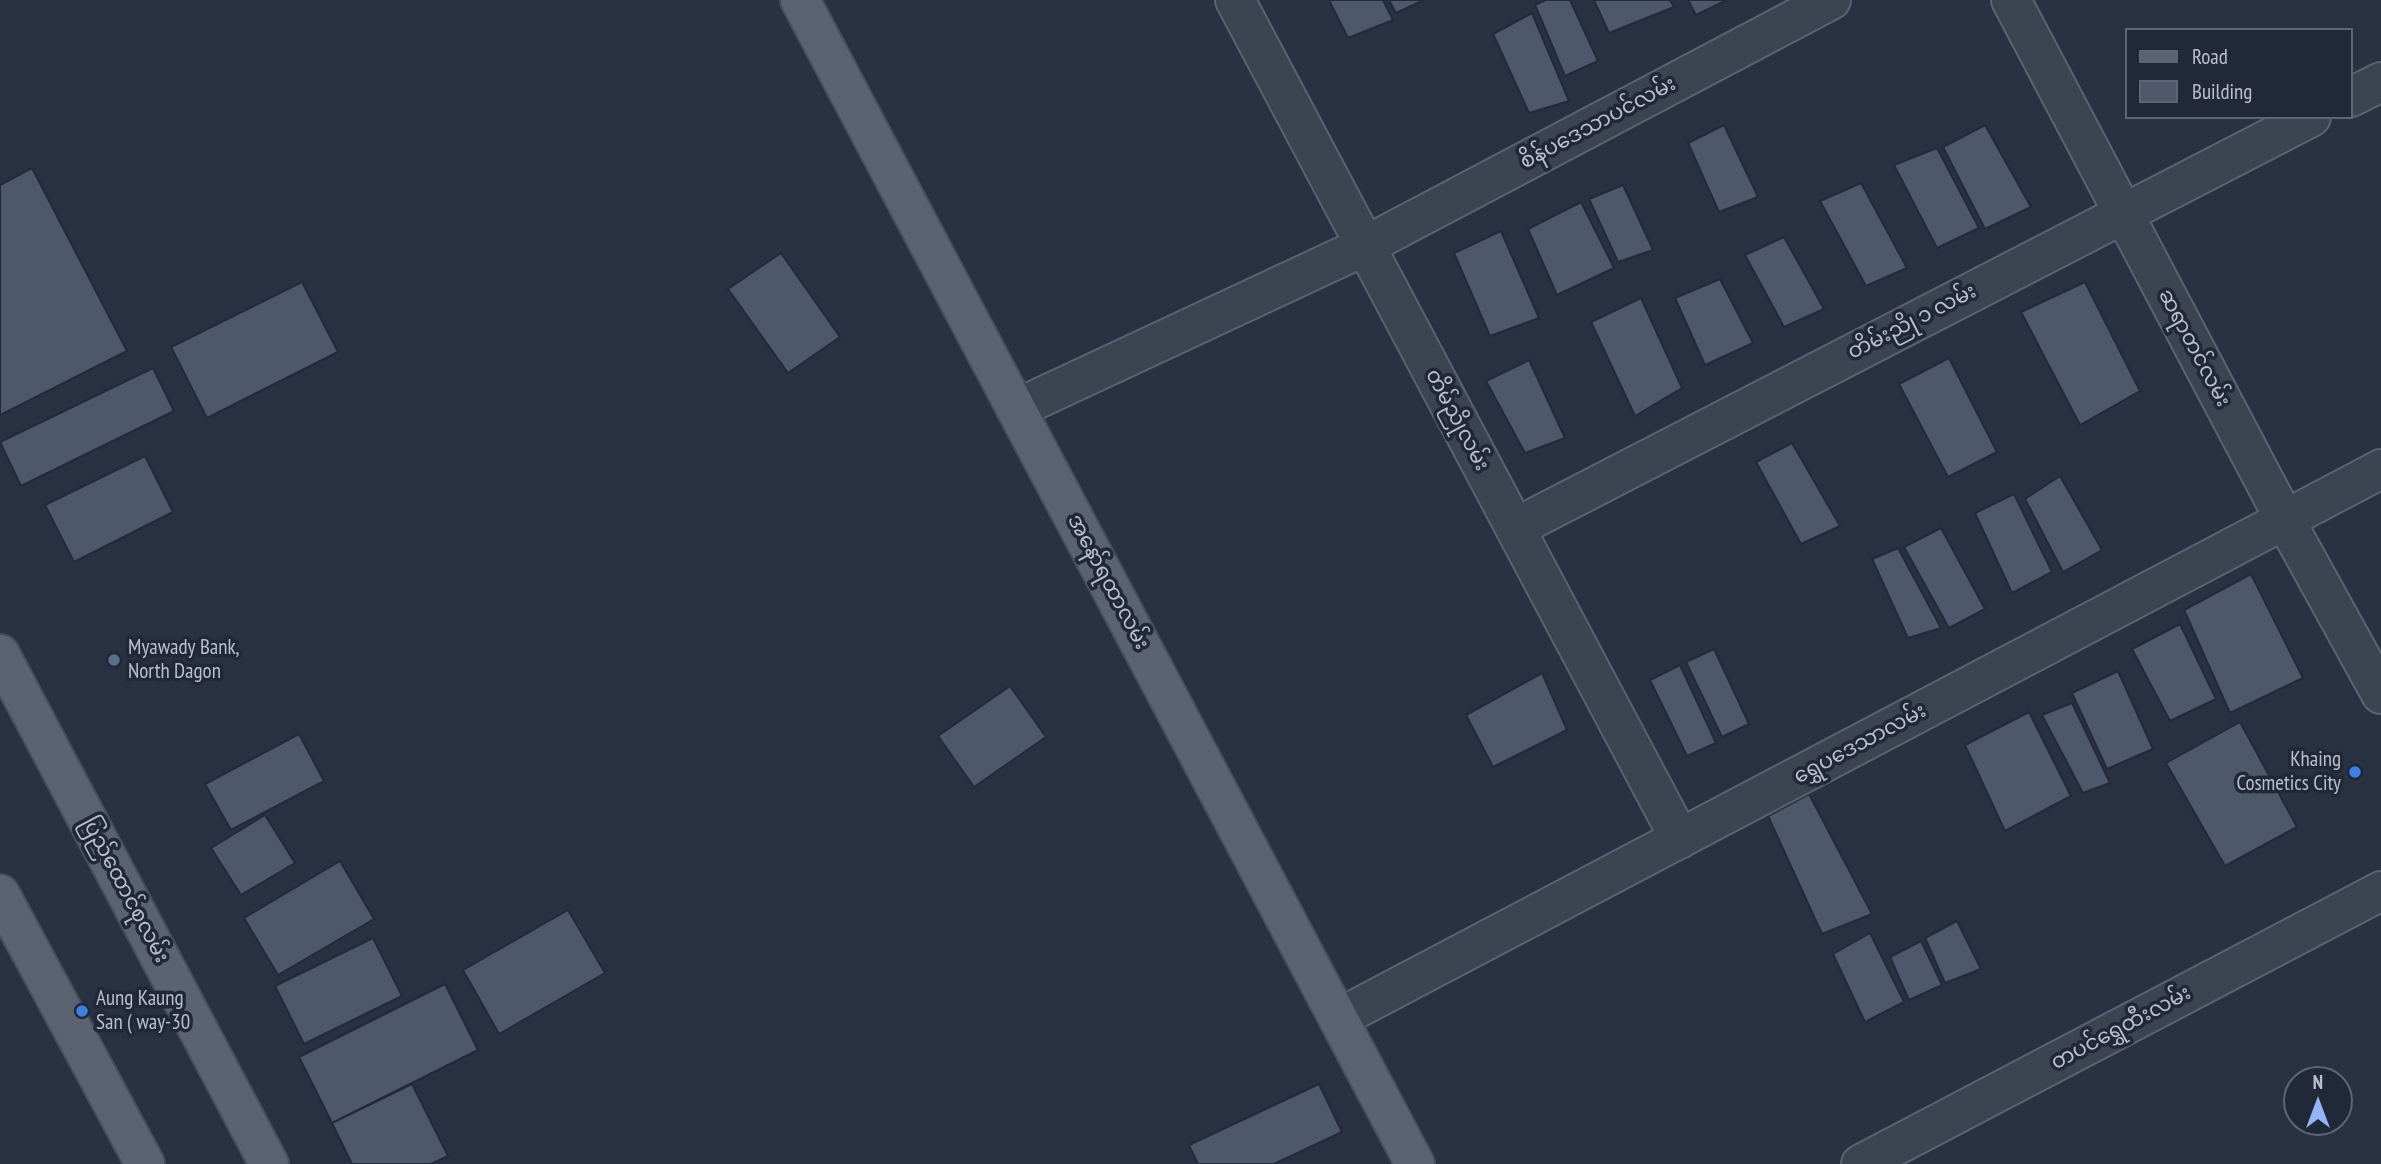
<!DOCTYPE html>
<meta charset="utf-8">
<style>
body{margin:0}
#map{position:relative;width:2381px;height:1164px;overflow:hidden;background:#283243;font-family:"PT Sans Narrow",sans-serif}
canvas{display:block}
.legend{position:absolute;left:2125px;top:28px;width:228px;height:91px;box-sizing:border-box;background:#212938;border:2px solid #5e6573;margin:0;padding:9px 12px;list-style:none;font-size:21px;color:#babfcc}
.legend li{display:flex;align-items:center;gap:14px;height:35px}
.legend b{width:35px;border:2px solid #5e6573}
.north{position:absolute;left:2283px;top:1066px;width:70px;height:70px;box-sizing:border-box;background:#212938;border:2px solid #5e6573;border-radius:50%;rotate:0deg;font-size:19px;font-weight:700;line-height:28px;text-align:center;color:#babfcc}
.north::after{content:'';display:block;margin:auto;width:24px;height:32px;background:#95b4f5;clip-path:polygon(50% 0,100% 100%,50% 72%,0 100%)}
</style>
<div id="map">
<canvas width="2381" height="1164"></canvas>
<ul class="legend">
<li><b style="height:9px;background:#5b6372"></b>Road</li>
<li><b style="height:19px;background:#4e586b"></b>Building</li>
</ul>
<div class="north">N</div>
</div>
<script>
const ctx = document.querySelector('canvas').getContext('2d');
ctx.lineJoin = 'round';
function paint(path, color) {
  ctx.fillStyle = color;
  ctx.fill(path, 'evenodd');
}
function toPath(rows) {
  const path = new Path2D();
  for (const r of rows) {
    path.moveTo(r[0], r[1]);
    for (let i = 2; i < r.length; i += 2) path.lineTo(r[i], r[i + 1]);
  }
  return path;
}
function stroke(path, color, width, dash) {
  ctx.strokeStyle = color;
  ctx.lineWidth = width;
  ctx.lineCap = dash ? 'butt' : 'round';
  ctx.setLineDash(dash || []);
  ctx.stroke(path);
}
function drawText(font, color, halo, rows, align = 'center') {
  ctx.font = font + ' "PT Sans Narrow","Noto Sans Myanmar",sans-serif';
  ctx.lineWidth = 7;
  ctx.setLineDash([]);
  ctx.textBaseline = 'middle';
  ctx.strokeStyle = halo;
  ctx.fillStyle = color;
  for (const [text, x, y, turn = 0] of rows) {
    ctx.save();
    ctx.translate(x, y);
    ctx.rotate((+turn || 0) * Math.PI / 180);
    ctx.textAlign = isNaN(turn) ? turn : align;
    if (halo) ctx.strokeText(text, 0, 0);
    ctx.fillText(text, 0, 0);
    ctx.restore();
  }
}
const building = toPath([
 [1329,0,1383,0,1393,20,1348,38,1329,0],
 [1389,0,1424,0,1396,13,1389,0],
 [1546,0,1570,0,1598,61,1565,76,1535,5,1546,0],
 [1594,0,1670,0,1674,7,1609,33,1594,0],
 [1688,0,1727,0,1696,15,1688,0],
 [1532,13,1569,101,1529,113,1493,34,1532,13],
 [1724,125,1758,197,1719,212,1688,143,1724,125],
 [1985,125,2031,207,1985,229,1943,147,1985,125],
 [1937,148,1979,228,1937,248,1894,165,1937,148],
 [32,168,127,351,0,415,0,185,32,168],
 [1861,183,1907,268,1866,286,1820,201,1861,183],
 [1623,185,1653,250,1618,262,1589,199,1623,185],
 [1581,202,1614,268,1557,295,1528,229,1581,202],
 [1501,231,1539,318,1490,336,1454,253,1501,231],
 [1784,237,1824,309,1784,327,1745,255,1784,237],
 [781,253,840,337,788,373,728,289,781,253],
 [1720,279,1753,343,1705,365,1675,298,1720,279],
 [302,282,338,352,207,418,171,347,302,282],
 [2085,282,2140,391,2080,425,2021,312,2085,282],
 [1641,298,1682,388,1635,416,1591,322,1641,298],
 [1949,358,1997,452,1948,477,1899,384,1949,358],
 [1529,360,1565,438,1525,453,1486,381,1529,360],
 [153,368,174,411,21,486,0,442,153,368],
 [1792,443,1840,526,1801,544,1756,462,1792,443],
 [145,456,173,512,74,562,45,505,145,456],
 [2060,476,2102,550,2063,572,2025,499,2060,476],
 [2014,494,2052,572,2012,593,1975,513,2014,494],
 [1941,528,1985,609,1949,628,1904,547,1941,528],
 [1898,548,1941,628,1908,638,1872,559,1898,548],
 [2251,574,2303,678,2230,713,2184,610,2251,574],
 [2180,624,2216,699,2170,721,2132,649,2180,624],
 [1714,649,1749,724,1722,737,1686,662,1714,649],
 [1680,665,1716,743,1687,756,1650,680,1680,665],
 [2118,671,2153,749,2107,769,2072,693,2118,671],
 [1542,673,1567,730,1493,767,1466,715,1542,673],
 [1010,686,1046,737,974,787,938,736,1010,686],
 [2072,703,2110,783,2083,793,2042,715,2072,703],
 [2029,712,2071,796,2005,831,1965,745,2029,712],
 [2240,722,2297,827,2225,866,2166,763,2240,722],
 [299,734,324,781,231,830,205,784,299,734],
 [1809,794,1872,914,1822,934,1768,816,1809,794],
 [265,815,295,863,241,895,211,848,265,815],
 [340,861,374,919,278,975,244,918,340,861],
 [568,910,605,973,499,1034,463,970,568,910],
 [1957,921,1981,969,1945,983,1925,938,1957,921],
 [1870,933,1904,1002,1865,1022,1833,954,1870,933],
 [373,938,402,996,304,1044,275,986,373,938],
 [1921,941,1942,985,1909,1000,1890,957,1921,941],
 [445,984,478,1050,332,1123,299,1057,445,984],
 [412,1084,448,1156,431,1164,352,1164,332,1123,412,1084],
 [1319,1084,1342,1132,1274,1164,1198,1164,1189,1145,1319,1084]
]);
const minor = toPath([
 [1235,0,1680,839],
 [2011,0,2285,520,2381,694],
 [2351,97,2381,82],
 [1016,409,1365,246,1831,0],
 [1515,528,2311,117],
 [1339,1018,2381,469],
 [1861,1164,2381,891]
]);
const major = toPath([
 [800,0,1415,1164],
 [0,654,269,1164],
 [0,894,145,1164]
]);
const markers = [
 [114,660,7,"#5c6f8a"],
 [2355,772,7,"#3f7fe0"],
 [82,1011,7,"#3f7fe0"]
];
const streetNames = [
 ["စိန်ပဒေသာပင်လမ်း",1598,123,-28],
 ["တိမ်းညို ၁ လမ်း",1912,322,-27],
 ["ဆရာတင်လမ်း",2194,348,62],
 ["တိမ်ညိုလမ်း",1457,420,62],
 ["အနော်ရထာလမ်း",1108,582,62],
 ["ရွှေပဒေသာလမ်း",1860,744,-28],
 ["ပြည်ထောင်စုလမ်း",125,890,62],
 ["တပင်ရွှေထီးလမ်း",2121,1028,-28]
];
const poiNames = [
 ["Myawady Bank,",128,648],
 ["North Dagon",128,672],
 ["Khaing",2341,760,"right"],
 ["Cosmetics City",2341,784,"right"],
 ["Aung Kaung",96,999],
 ["San ( way-30",96,1023]
];
paint(building, '#4e586b');
stroke(building, '#232b3a', 2);
stroke(minor, '#5b6270', 42);
stroke(major, '#464d5c', 42);
stroke(minor, '#3c4452', 38);
stroke(major, '#5b6372', 38);
for (const [x, y, r, color] of markers) {
  const dot = new Path2D();
  dot.arc(x, y, r, 0, 2 * Math.PI);
  ctx.fillStyle = color;
  ctx.fill(dot);
  stroke(dot, '#212938', 2.5);
}
drawText('21px', '#babfcc', '#212938', streetNames);
drawText('21px', '#babfcc', '#212938', poiNames, 'left');
</script>
